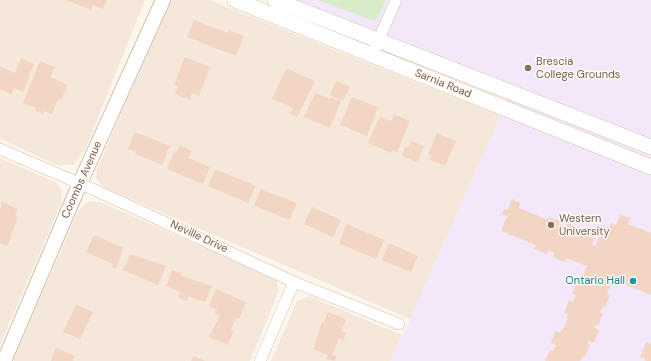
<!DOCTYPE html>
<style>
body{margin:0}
canvas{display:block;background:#fdf6ec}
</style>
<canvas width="651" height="361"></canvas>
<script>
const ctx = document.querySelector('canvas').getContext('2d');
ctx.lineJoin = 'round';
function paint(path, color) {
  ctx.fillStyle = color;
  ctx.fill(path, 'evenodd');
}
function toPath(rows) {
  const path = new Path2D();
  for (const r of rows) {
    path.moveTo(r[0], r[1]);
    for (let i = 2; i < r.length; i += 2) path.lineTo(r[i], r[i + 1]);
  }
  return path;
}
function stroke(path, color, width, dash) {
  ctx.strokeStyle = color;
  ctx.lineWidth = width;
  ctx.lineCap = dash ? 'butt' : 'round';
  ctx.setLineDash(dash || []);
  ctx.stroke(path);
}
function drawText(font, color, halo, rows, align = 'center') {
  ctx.font = font + ' "DM Sans",sans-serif';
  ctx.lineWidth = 3;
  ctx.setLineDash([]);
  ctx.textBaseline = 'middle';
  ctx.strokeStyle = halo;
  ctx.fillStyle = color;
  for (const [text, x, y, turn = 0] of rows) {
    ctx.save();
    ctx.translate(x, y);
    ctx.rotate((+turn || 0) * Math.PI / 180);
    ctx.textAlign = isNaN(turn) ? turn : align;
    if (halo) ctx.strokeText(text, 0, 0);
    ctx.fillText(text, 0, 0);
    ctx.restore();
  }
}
const residential = toPath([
 [0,0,145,0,85,150,73,165,56,165,0,138],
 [170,0,209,0,499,115,498,122,410,319,105,188,96,178,97,169],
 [0,158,57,183,62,190,61,203,0,345],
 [89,201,100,202,276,279,279,291,250,361,13,361,78,211],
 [309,296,402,335,391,361,271,361,297,301]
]);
const education = toPath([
 [289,0,651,0,651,361,391,361,498,122,499,115,514,85]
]);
const green = toPath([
 [318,0,386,0,379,16,374,21]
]);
const building = toPath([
 [66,0,107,0,103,9,93,5,91,10],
 [194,20,228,33,229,30,244,36,236,56,187,37],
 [185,57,210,67,199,96,192,93,190,100,175,94,178,86,174,85],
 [21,58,34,64,23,92,14,88,11,94,0,89,0,66,15,73],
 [40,61,55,67,50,77,68,85,61,100,58,99,52,114,44,111,43,114,35,111,36,108,23,103],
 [286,68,315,81,297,117,290,114,293,108,272,99],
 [336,81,350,87,343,101,330,95],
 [315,93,330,99,331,97,341,101,330,128,304,117],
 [352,97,378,107,367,136,340,125],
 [394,114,410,121,397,152,392,150,391,153,368,143,380,116,391,121],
 [135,132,170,146,162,165,135,154,136,152,128,149],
 [437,133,456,141,445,166,429,159,431,156,428,154],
 [411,141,424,146,417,162,402,156,405,147,408,148],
 [180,145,192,151,188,158,210,167,203,184,167,169,174,152,176,153],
 [215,169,256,186,248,203,208,186],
 [261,189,297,203,289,220,254,205],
 [512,199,520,203,519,208,548,220,549,217,561,221,559,224,566,227,567,223,580,228,578,232,595,239,592,245,595,246,604,226,609,228,611,223,616,225,620,215,631,218,628,224,651,233,651,295,613,280,607,294,610,295,605,307,603,306,600,312,603,314,598,326,595,325,594,328,599,330,594,343,589,341,587,344,590,345,585,357,583,356,580,361,545,361,550,350,553,351,556,345,551,343,556,331,560,333,562,329,563,330,568,318,566,318,568,314,564,313,569,300,573,302,576,295,572,293,577,282,580,283,587,266,566,258,565,262,553,257,554,253,548,250,547,254,534,249,536,245,501,231,507,216,502,214,504,209,508,210],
 [2,202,18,209,15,216,18,217,7,246,0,243,0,209],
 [312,207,341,220,333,237,304,224],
 [347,224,384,240,376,259,339,243],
 [94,235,123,248,116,269,112,267,113,264,86,252],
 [389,243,418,256,411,272,382,260],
 [130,254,166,266,158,285,123,270],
 [172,270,181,273,181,276,212,286,205,302,189,296,187,301,178,297,180,292,166,286],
 [216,289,246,302,239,319,236,318,231,330,234,331,228,345,209,337,220,316,215,314,217,309,209,306],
 [76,304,93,312,80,339,63,332],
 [328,312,346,319,341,331,346,333,344,340,339,338,332,355,336,356,335,361,326,359,328,355,313,349,322,322,324,322],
 [646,342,651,344,651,361,645,361,646,359,640,357],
 [56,348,75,356,73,361,51,361],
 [194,356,205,361,191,361]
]);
const minor = toPath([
 [372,55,396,0],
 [0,149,97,191,294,282,399,324],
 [260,361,294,282]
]);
const tertiary = toPath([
 [4,361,80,183,163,0]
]);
const secondary = toPath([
 [235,0,651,167],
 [275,0,651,147]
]);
const markers = [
 [528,68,4,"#8d6e63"],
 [551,225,4,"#8d6e63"],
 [633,281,4,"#0f9aa8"]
];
const educationNames = [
 ["Brescia",536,62],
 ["College Grounds",536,75],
 ["Western",559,219],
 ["University",559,232]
];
const streetNames = [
 ["Sarnia Road",443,84,22],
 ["Coombs Avenue",82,180,-66],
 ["Neville Drive",199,237,25]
];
const cultureNames = [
 ["Ontario Hall",625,281]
];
paint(residential, '#f5e8da');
paint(education, '#f3e8fa');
paint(green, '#d8ecc9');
paint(building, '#f3d5c3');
stroke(minor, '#d1beb0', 12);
stroke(tertiary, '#d1beb0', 16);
stroke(secondary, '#d6c0b0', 16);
stroke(minor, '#fff', 11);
stroke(tertiary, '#fff', 14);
stroke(secondary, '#fff', 15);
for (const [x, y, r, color] of markers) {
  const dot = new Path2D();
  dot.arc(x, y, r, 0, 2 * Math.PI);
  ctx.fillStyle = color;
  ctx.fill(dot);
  stroke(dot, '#fffaf3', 1.5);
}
drawText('11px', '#785e54', '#fffaf3', educationNames, 'left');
drawText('11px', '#7a5c4d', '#fffaf3', streetNames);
drawText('11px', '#0d838f', '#fffaf3', cultureNames, 'right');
</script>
